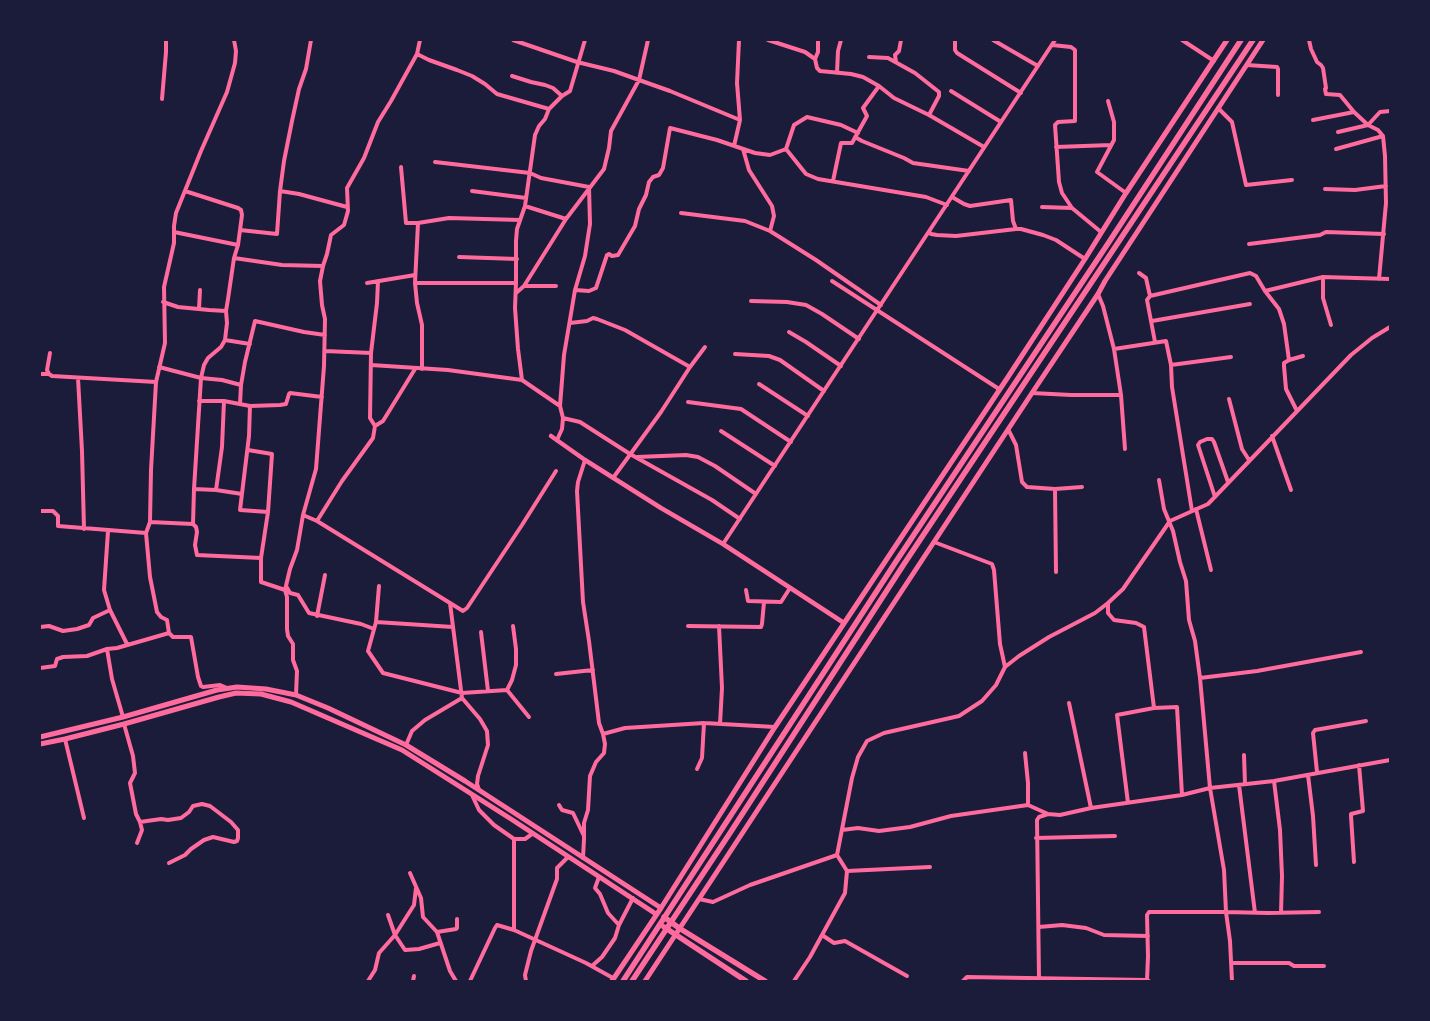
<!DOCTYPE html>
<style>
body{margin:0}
#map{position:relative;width:1430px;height:1021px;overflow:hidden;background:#1b1b3a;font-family:Montserrat,sans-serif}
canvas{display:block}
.frame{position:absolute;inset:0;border:41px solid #1b1b3a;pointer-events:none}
</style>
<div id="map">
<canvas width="1430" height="1021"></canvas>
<div class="frame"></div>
</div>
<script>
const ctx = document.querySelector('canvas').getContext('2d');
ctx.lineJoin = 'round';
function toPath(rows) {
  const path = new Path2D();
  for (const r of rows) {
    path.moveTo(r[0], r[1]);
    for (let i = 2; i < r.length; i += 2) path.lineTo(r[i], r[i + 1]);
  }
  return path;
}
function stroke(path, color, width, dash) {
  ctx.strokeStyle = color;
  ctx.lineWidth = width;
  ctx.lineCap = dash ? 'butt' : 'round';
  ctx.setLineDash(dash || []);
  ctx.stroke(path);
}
const minor = toPath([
 [513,40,577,62,614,71,639,80,670,91,740,120],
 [768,40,805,52,815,59],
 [818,40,818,52,815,59,817,68,820,71,851,74,863,77,879,86,894,98,929,115,984,147],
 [955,40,955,50,957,53,1021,93],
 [993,40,1038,66],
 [1182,40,1214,61],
 [1309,40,1311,49,1317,62,1321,65,1323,68,1326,88,1325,89,1326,94,1340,95,1354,112,1368,125,1378,130,1383,136,1385,156,1386,203,1379,279],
 [1052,45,1071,47,1075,50,1075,121,1058,122,1055,125,1059,182,1062,193,1072,208,1101,232],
 [417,54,429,60,457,70,472,76,485,84,497,94,549,109],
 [869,57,888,58,915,73,939,92,939,96,929,115],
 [896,62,895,55,899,51,901,40],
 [1247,65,1277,67,1278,69,1278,95],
 [837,73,838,51,841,40],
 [512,76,531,82,545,85,553,88,562,96],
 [951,91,1001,122],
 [162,99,166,52,166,40],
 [1108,101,1114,122,1114,140,1097,172,1126,193],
 [1218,108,1232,122,1246,185,1292,180],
 [1313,120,1354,112],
 [1338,132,1368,125,1380,112,1390,111],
 [855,137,862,141,904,158,913,163,969,171],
 [734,146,740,120,737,83,739,40],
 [1056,147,1111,145],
 [743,149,749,170,772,206,774,216,770,231],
 [786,149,806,174,818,179,926,197,947,205],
 [786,149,794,125,807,117,841,125,858,133],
 [1336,149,1383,136],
 [435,162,530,173,541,178,589,187,590,224,585,256,575,290,564,355,560,406],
 [401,167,406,223,418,223,449,218,520,220],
 [833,181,841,143,852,143,867,116,863,108,879,86],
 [1325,189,1355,190,1386,186],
 [185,191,238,208,241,210,242,215,238,245,234,258,228,299,226,311,227,323,225,340,221,347,208,358,204,365,201,378,194,489,193,524,196,527,197,532,195,545,197,555,261,558],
 [280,191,299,194,347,207],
 [472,191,526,198],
 [952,197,964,204,970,206,1011,200,1013,221,1016,229],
 [525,206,566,219],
 [1042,207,1072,208],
 [681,213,745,221,770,231,816,260,881,305],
 [418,223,415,283,417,303,422,325,422,369],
 [240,230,277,234,280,191,284,161,292,121,299,89,306,69,311,40],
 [174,232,238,245],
 [929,232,931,234,937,235,956,236,1016,229,1021,229,1043,235,1056,240,1085,259],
 [1249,244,1320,235,1326,232,1384,234],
 [459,257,517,259],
 [234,258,282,265,323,266],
 [1139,273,1146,278,1150,296,1147,300,1155,342],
 [1323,277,1323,298,1331,325],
 [832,281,999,389],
 [367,283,415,275],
 [415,283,516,283],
 [524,286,556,286],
 [575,290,589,291,596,288,607,255,609,254,612,256,618,255,635,226,639,209,646,195,649,182,653,177,659,175,663,168,670,128,717,140,755,153,770,155,786,149],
 [1265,291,1323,277,1390,279],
 [516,293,524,286,566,219,604,169,609,148,611,131,639,80,648,40],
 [1098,294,1103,306,1114,349,1121,395,1125,449],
 [1150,296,1250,273,1256,276,1265,291,1279,309,1284,324,1289,360],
 [751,301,787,302,806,305,822,314,859,339],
 [163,302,178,307,209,310,226,311],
 [199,309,200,290],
 [1152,321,1250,304],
 [570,323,587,321,593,318,597,319,625,330,690,367],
 [789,332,806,342,841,366],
 [225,340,250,344],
 [1114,349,1166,341,1171,365,1172,387,1192,511],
 [325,351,371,353,370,418,375,426,383,421,415,369],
 [50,353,47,370,49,374,52,376,156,382],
 [371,353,377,303,378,281],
 [735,354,769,356,780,360,824,391],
 [371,365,448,370,522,380,560,406,563,418,562,429,557,440],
 [1171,365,1231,357],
 [159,367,201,378,222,380,241,385,240,404],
 [40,374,49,374],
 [78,378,82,451,84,529],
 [522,380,518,349,515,308,516,283,516,241,517,229,525,206,535,135,539,126,545,119,549,109,562,96,570,91,585,40],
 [759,384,808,416],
 [241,385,245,362,255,321,304,332,325,335],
 [1032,393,1071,395,1121,395],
 [1229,399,1242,449,1249,460],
 [199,401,224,401,250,406,280,405,286,404,289,394,290,393,322,397],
 [688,402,741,409,791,442],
 [250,406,249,436,240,510,268,512],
 [1297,411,1286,389,1284,366,1284,363,1289,360,1303,356],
 [563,418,580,422,630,454,712,500,740,519],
 [1008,429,1016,445,1022,482,1027,487,1055,489,1082,487],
 [721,431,775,466],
 [1272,436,1291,490],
 [248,450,272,454,268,512,261,558,261,582,285,590],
 [637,457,686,455,698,457,715,466,756,494],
 [585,460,578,482,577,491,583,602,589,641,599,723,603,734,625,728,704,723,775,727],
 [613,478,661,412,690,367,705,347],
 [194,489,216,490,242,494],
 [1055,489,1056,572],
 [216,490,222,447,224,401],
 [1215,497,1198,445,1200,442,1207,439,1212,439,1214,442,1228,482],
 [1196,509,1211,570],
 [40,511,53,511,58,516,58,526,146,533],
 [303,515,317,521,450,603,462,698,480,719,487,731,488,745,478,776,477,784,479,790],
 [317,521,342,481,373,438,375,426],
 [150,522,193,524],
 [108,531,104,590,110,610,127,644],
 [934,542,992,564,994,570,1000,644,1005,667],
 [723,544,1055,40],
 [286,586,290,593,298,595,309,613,361,624,374,629],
 [379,586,376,622,368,651,383,673,462,693,507,690],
 [746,590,748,601,781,602,790,588],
 [450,603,463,611,467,608,522,525,556,471],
 [1108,603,1108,613,1114,620,1136,623,1144,627,1154,708],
 [317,616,325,575],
 [376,622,453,627],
 [688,626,761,627,762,624,764,602],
 [719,626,722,688,720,724],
 [40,627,49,626,63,631,77,629,89,625,93,618,110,610],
 [481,632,488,691],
 [169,633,167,620,161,617,157,612,150,577,146,533,150,522,151,470,156,382,165,343,164,287,174,243,174,226,176,213,201,151,227,92,235,63,236,51,234,40],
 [107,649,112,679,123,717],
 [40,668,55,666,57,659,63,657,87,656,107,649,117,648,169,633,173,637,191,637,198,677,201,686,203,687,220,685,227,688],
 [556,674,593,670],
 [1200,678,1257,671,1361,652],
 [507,690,512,680,516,665,516,649,513,626],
 [507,690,529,717],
 [296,695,297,671,293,660,293,644,288,636,287,629,287,597,285,590,290,569,297,550,303,515,316,469,324,366,325,319,322,305,320,281,323,266,327,254,331,235,344,225,348,211,347,188,364,158,378,122,391,101,417,54,420,40],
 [1069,703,1091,808],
 [124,724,133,756,135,773,130,783,136,814,140,822,142,830,137,843],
 [65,739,84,818],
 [406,745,412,731,425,720,462,698],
 [1025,753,1028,783,1028,805],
 [1244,755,1245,784],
 [697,769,702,758,704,723],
 [1317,772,1313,733,1315,730,1366,721],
 [1308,775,1313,816,1316,865],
 [1274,781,1280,830,1282,876,1281,913],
 [1239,785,1255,913],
 [472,795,479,810,494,825,514,839,525,839,532,834],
 [1128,803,1117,715,1154,708,1177,707,1182,795],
 [559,805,562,810,573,813,584,836],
 [140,822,161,819,168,820,181,818,189,812,193,806,202,804,210,806,231,822,238,830,238,838,237,841,234,842,213,837,204,840,191,849,185,855,169,863],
 [842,830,858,828,879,831,910,827,951,816,1028,805,1048,814,1060,815,1091,808,1182,795,1210,788,1274,781,1390,760],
 [1036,838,1115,836],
 [583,858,584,839,584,823,588,810,590,776,596,762,604,753,605,744,603,734],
 [1354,862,1351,816,1351,814,1363,811,1359,765],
 [847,871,930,867],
 [410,873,421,898,423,917,437,932,450,971,456,981],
 [599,877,595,888,600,894,608,913,619,925],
 [699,899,713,902,750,885,837,855],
 [388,915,395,935,405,950,419,949,440,943],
 [1039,927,1062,925,1086,928,1104,935,1148,936],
 [514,930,514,839],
 [437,932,456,929,457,928,457,919],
 [822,935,834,943,845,941,907,976],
 [1231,963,1289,963,1294,966,1324,966],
 [592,966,602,957,615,938,619,925,633,898],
 [1039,979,1037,820,1039,817,1048,814],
 [1147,980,1148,956,1147,915,1149,912,1226,912,1224,870,1210,788,1200,678,1195,641,1189,620,1186,581,1180,562,1173,531,1164,509,1159,480],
 [368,981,375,970,379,953,395,935,414,905,416,888],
 [413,981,414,976],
 [470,981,495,928,497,925,514,930,586,963,613,978],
 [526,981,525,975,531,951,557,879,557,868,568,857],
 [794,981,810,957,845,893,847,871,837,855,852,778,858,757,867,741,884,733,959,716,982,701,996,685,1005,667,1019,656,1049,637,1095,613,1108,603,1123,589,1170,521,1208,504,1351,355,1372,338,1390,327],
 [963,981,967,977,1147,980,1149,981],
 [1232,981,1230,941,1226,912,1268,913,1319,912]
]);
const tertiary = toPath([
 [551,436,585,460,661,508,723,544,844,623]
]);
const secondary = toPath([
 [40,737,123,717,217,690,237,687,266,689,296,695,328,708,406,745,465,781,661,908],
 [40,744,65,739,124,724,219,697,236,693,261,694,291,702,402,750,511,819,656,914],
 [612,981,661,908,775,727,1008,377,1085,259,1126,193,1227,40],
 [645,981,1032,393,1098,294,1105,281,1263,40]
]);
const primary = toPath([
 [664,917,679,928,765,981],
 [664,927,746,981],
 [623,981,895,563,1109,242,1241,40],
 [632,981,730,833,904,564,1253,40]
]);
stroke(minor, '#ff6b9d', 4);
stroke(tertiary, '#ff6b9d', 4.5);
stroke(secondary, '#ff6b9d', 5);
stroke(primary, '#ff6b9d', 5.5);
</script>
